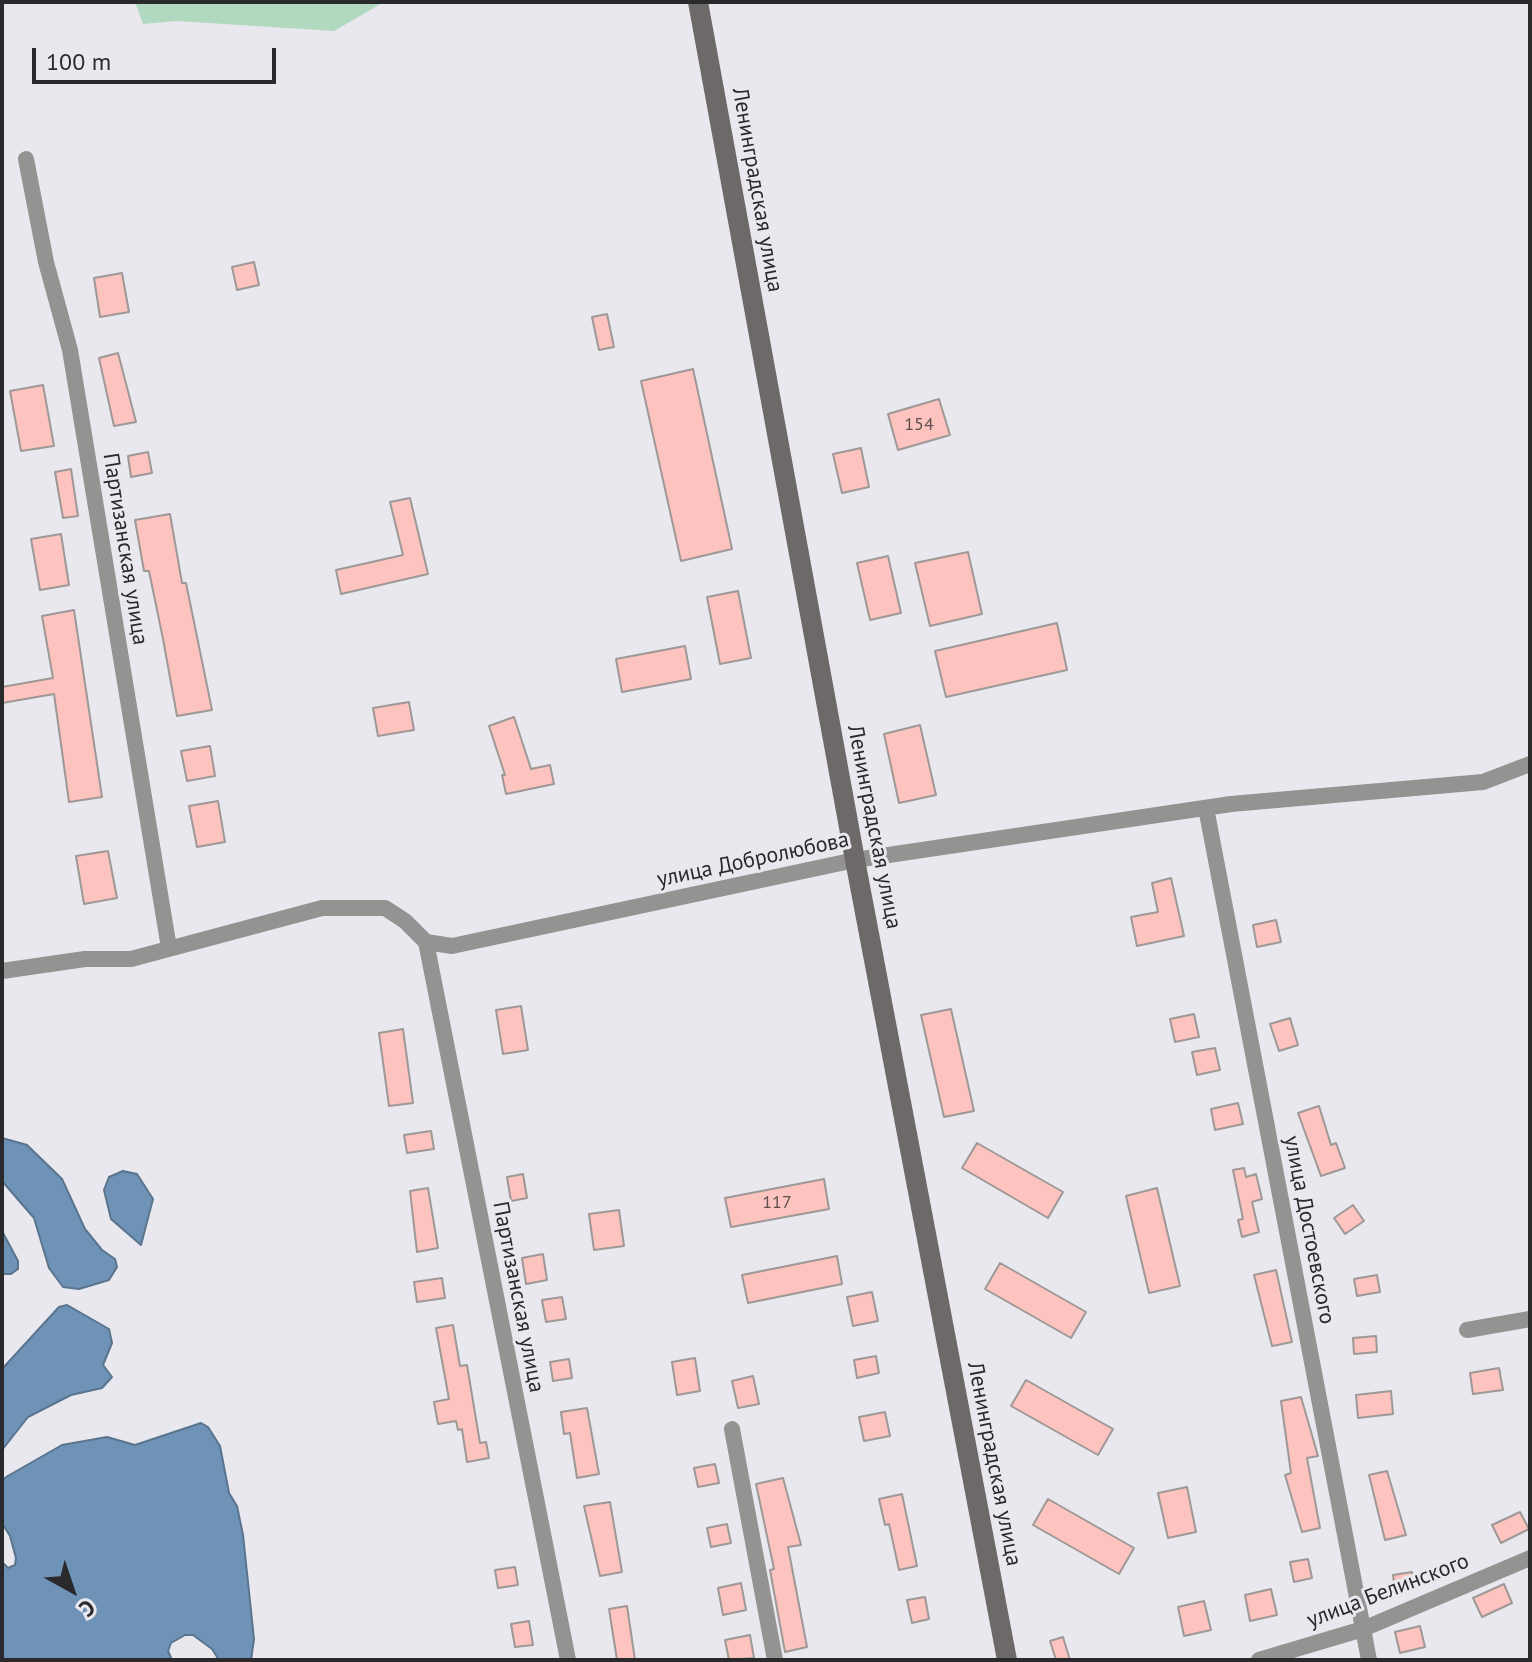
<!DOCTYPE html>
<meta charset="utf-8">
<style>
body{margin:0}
#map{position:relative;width:1532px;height:1662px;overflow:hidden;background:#e8e8ee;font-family:"PT Sans",sans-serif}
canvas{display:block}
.frame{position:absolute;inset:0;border:4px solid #2a2a2c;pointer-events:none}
.north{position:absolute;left:32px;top:1550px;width:80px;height:80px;-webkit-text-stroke:6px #e8e8ee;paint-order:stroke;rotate:140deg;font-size:22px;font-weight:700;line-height:32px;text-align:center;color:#2a2a2c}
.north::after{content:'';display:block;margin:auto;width:28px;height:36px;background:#2a2a2c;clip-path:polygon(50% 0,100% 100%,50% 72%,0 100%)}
.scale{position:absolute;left:32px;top:48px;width:244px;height:36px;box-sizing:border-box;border:4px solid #2a2a2c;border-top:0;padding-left:10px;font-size:24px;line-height:28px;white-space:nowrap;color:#2a2a2c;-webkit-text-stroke:6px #e8e8ee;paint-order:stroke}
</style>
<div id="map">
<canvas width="1532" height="1662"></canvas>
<div class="frame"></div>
<div class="north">С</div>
<div class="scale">100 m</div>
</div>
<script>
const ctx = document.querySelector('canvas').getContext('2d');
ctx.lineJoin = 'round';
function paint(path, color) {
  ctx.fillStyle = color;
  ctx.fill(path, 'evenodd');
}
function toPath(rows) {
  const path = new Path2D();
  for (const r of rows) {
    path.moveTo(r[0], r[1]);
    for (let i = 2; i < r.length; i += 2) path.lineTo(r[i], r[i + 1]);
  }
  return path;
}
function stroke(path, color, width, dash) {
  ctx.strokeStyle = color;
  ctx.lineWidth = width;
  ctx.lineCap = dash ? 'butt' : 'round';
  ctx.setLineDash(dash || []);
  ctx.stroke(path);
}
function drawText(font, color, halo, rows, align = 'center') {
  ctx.font = font + ' "PT Sans",sans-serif';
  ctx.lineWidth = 6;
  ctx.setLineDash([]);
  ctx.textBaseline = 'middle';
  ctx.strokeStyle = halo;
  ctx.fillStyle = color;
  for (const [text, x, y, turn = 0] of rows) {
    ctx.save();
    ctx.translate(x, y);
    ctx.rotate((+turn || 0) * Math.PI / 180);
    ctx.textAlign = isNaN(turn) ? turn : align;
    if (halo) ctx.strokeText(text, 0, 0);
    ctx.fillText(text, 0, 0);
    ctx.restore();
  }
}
const green = toPath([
 [135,2,384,2,334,31,177,21,143,24]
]);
const water = toPath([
 [2,1138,27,1145,62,1179,85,1229,102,1250,115,1259,117,1267,109,1280,79,1289,63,1287,49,1268,34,1218,2,1181,2,1138],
 [123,1171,137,1174,153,1199,141,1245,111,1219,104,1190,109,1177,123,1171],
 [2,1231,18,1261,18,1269,11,1274,2,1274,2,1231],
 [67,1305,109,1329,112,1343,103,1365,112,1377,102,1388,71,1395,28,1417,2,1450,2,1369,59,1307,67,1305],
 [201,1423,208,1427,220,1446,229,1493,237,1506,243,1535,254,1639,251,1660,219,1660,212,1649,193,1635,185,1635,171,1643,168,1651,172,1660,2,1660,2,1562,8,1568,15,1565,16,1558,10,1536,2,1523,2,1482,6,1477,62,1445,107,1437,135,1445,201,1423]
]);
const building = toPath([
 [254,262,259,285,237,290,232,267,254,262],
 [122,273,129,312,100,317,94,278,122,273],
 [607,314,614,347,599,350,592,317,607,314],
 [118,353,136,422,114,426,99,358,118,353],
 [693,369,732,549,681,561,641,381,693,369],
 [43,385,54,446,21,451,10,391,43,385],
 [939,399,950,435,898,450,888,414,939,399],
 [861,448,869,487,842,493,833,454,861,448],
 [148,452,152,473,131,477,128,456,148,452],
 [71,469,78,516,63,518,55,472,71,469],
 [410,498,428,574,341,594,336,570,403,555,390,502,410,498],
 [170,514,182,583,186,583,212,710,177,716,163,639,149,571,144,571,135,520,170,514],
 [61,534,69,585,40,590,31,539,61,534],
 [968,552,982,614,930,626,915,563,968,552],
 [888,556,901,613,870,620,857,563,888,556],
 [738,591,751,658,720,664,707,597,738,591],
 [74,610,102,797,69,802,54,694,2,703,2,687,53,678,42,616,74,610],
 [1057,623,1067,670,946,697,935,651,1057,623],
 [685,646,691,679,622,692,616,659,685,646],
 [409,702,414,730,378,736,373,708,409,702],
 [514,717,531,769,550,765,554,784,506,794,502,775,505,775,489,726,514,717],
 [920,725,936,795,899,803,884,734,920,725],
 [210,746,215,776,187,781,181,751,210,746],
 [218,801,225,842,197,847,189,806,218,801],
 [108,851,117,898,84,904,76,856,108,851],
 [1171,878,1184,936,1137,946,1131,917,1158,912,1152,883,1171,878],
 [1276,920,1281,942,1257,947,1253,925,1276,920],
 [521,1006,528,1050,503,1054,496,1010,521,1006],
 [951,1009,974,1111,944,1117,921,1015,951,1009],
 [1194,1014,1199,1037,1175,1042,1170,1019,1194,1014],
 [1290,1018,1298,1045,1279,1051,1270,1024,1290,1018],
 [403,1029,413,1103,389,1106,379,1033,403,1029],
 [1215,1048,1220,1070,1197,1075,1192,1052,1215,1048],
 [1238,1103,1243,1124,1215,1130,1211,1109,1238,1103],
 [1319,1106,1331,1145,1336,1143,1345,1168,1321,1176,1298,1113,1319,1106],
 [431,1131,434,1149,407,1153,404,1135,431,1131],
 [977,1143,1063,1192,1048,1218,962,1168,977,1143],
 [1244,1168,1246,1177,1256,1174,1262,1199,1252,1202,1259,1232,1242,1237,1238,1220,1243,1219,1233,1170,1244,1168],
 [523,1174,527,1198,511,1201,507,1177,523,1174],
 [824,1179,829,1209,731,1227,725,1198,824,1179],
 [428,1188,438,1248,417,1252,410,1191,428,1188],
 [1157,1188,1180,1286,1149,1293,1126,1196,1157,1188],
 [1353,1205,1364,1221,1345,1234,1334,1218,1353,1205],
 [619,1210,624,1246,594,1250,589,1214,619,1210],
 [543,1254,547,1280,526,1284,522,1258,543,1254],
 [837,1256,842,1284,748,1303,742,1275,837,1256],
 [1000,1263,1086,1312,1071,1338,985,1289,1000,1263],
 [1276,1270,1292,1342,1272,1346,1254,1275,1276,1270],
 [1377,1275,1380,1292,1357,1296,1354,1279,1377,1275],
 [442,1278,445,1298,417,1302,414,1282,442,1278],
 [872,1292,878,1321,853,1326,847,1297,872,1292],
 [562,1297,566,1319,546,1322,542,1300,562,1297],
 [453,1325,460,1366,467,1365,480,1443,486,1442,489,1458,467,1462,462,1429,458,1430,456,1421,438,1424,434,1402,449,1399,436,1328,453,1325],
 [1376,1336,1377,1352,1354,1354,1353,1338,1376,1336],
 [876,1356,879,1373,857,1378,854,1360,876,1356],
 [695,1358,700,1391,677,1395,672,1362,695,1358],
 [569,1359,572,1378,553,1381,550,1362,569,1359],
 [1499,1368,1503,1390,1473,1394,1470,1373,1499,1368],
 [753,1376,759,1404,738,1408,732,1381,753,1376],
 [1026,1380,1113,1429,1098,1455,1011,1406,1026,1380],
 [1391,1391,1393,1414,1358,1418,1356,1395,1391,1391],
 [1301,1397,1318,1456,1307,1458,1320,1528,1302,1532,1285,1475,1291,1473,1281,1401,1301,1397],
 [587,1408,599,1474,577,1478,570,1433,564,1434,561,1412,587,1408],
 [885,1412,890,1436,864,1441,859,1417,885,1412],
 [715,1464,719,1483,698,1487,694,1468,715,1464],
 [1387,1471,1406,1535,1385,1540,1369,1475,1387,1471],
 [783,1478,801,1545,788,1547,807,1647,785,1652,770,1570,774,1569,756,1484,783,1478],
 [1187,1487,1196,1532,1168,1538,1158,1493,1187,1487],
 [902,1494,917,1566,899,1570,889,1524,885,1525,879,1499,902,1494],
 [1048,1499,1134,1548,1119,1574,1033,1525,1048,1499],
 [610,1502,622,1572,600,1576,584,1506,610,1502],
 [1520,1512,1529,1529,1501,1543,1492,1525,1520,1512],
 [727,1524,731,1543,711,1547,707,1528,727,1524],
 [1308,1559,1312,1578,1294,1582,1290,1562,1308,1559],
 [515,1567,518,1585,498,1588,495,1570,515,1567],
 [1412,1572,1414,1590,1395,1592,1393,1575,1412,1572],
 [741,1583,746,1610,723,1615,718,1588,741,1583],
 [1504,1584,1512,1603,1482,1617,1473,1598,1504,1584],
 [1271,1589,1277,1615,1250,1621,1245,1595,1271,1589],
 [925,1597,929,1619,912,1623,907,1600,925,1597],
 [1204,1601,1211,1630,1184,1636,1178,1607,1204,1601],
 [627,1606,635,1660,617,1660,609,1609,627,1606],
 [529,1621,533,1645,515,1647,511,1624,529,1621],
 [1420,1626,1425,1647,1400,1653,1395,1632,1420,1626],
 [750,1635,754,1658,729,1660,725,1640,750,1635],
 [1063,1637,1070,1660,1056,1660,1050,1641,1063,1637]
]);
const street = toPath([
 [26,159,46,262,70,350,169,948],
 [1206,808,1369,1660],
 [426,942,568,1660],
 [2,971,85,959,131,959,322,908,385,908,405,921,426,942,452,946,855,860,1231,804,1483,782,1530,764],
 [1467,1330,1530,1319],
 [732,1429,775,1660],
 [1259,1660,1363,1629,1530,1558]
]);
const secondary = toPath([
 [698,2,855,860,1007,1660]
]);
const numberNames = [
 ["154",919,425],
 ["117",777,1203]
];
const streetNames = [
 ["Ленинградская улица",757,190,80],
 ["Партизанская улица",125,549,81],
 ["Ленинградская улица",874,827,79],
 ["улица Добролюбова",753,860,-12],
 ["улица Достоевского",1309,1230,79],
 ["Партизанская улица",518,1297,79],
 ["Ленинградская улица",994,1464,79],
 ["улица Белинского",1388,1591,-21]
];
paint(green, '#b0d9bf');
paint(water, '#6f93b7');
stroke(water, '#5a748d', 2);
paint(building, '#fdc3be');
stroke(building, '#9e9897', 2);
stroke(street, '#959292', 16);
stroke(secondary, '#6e6969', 20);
drawText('18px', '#5f5050', null, numberNames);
drawText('22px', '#2a2a2c', '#e8e8ee', streetNames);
</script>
